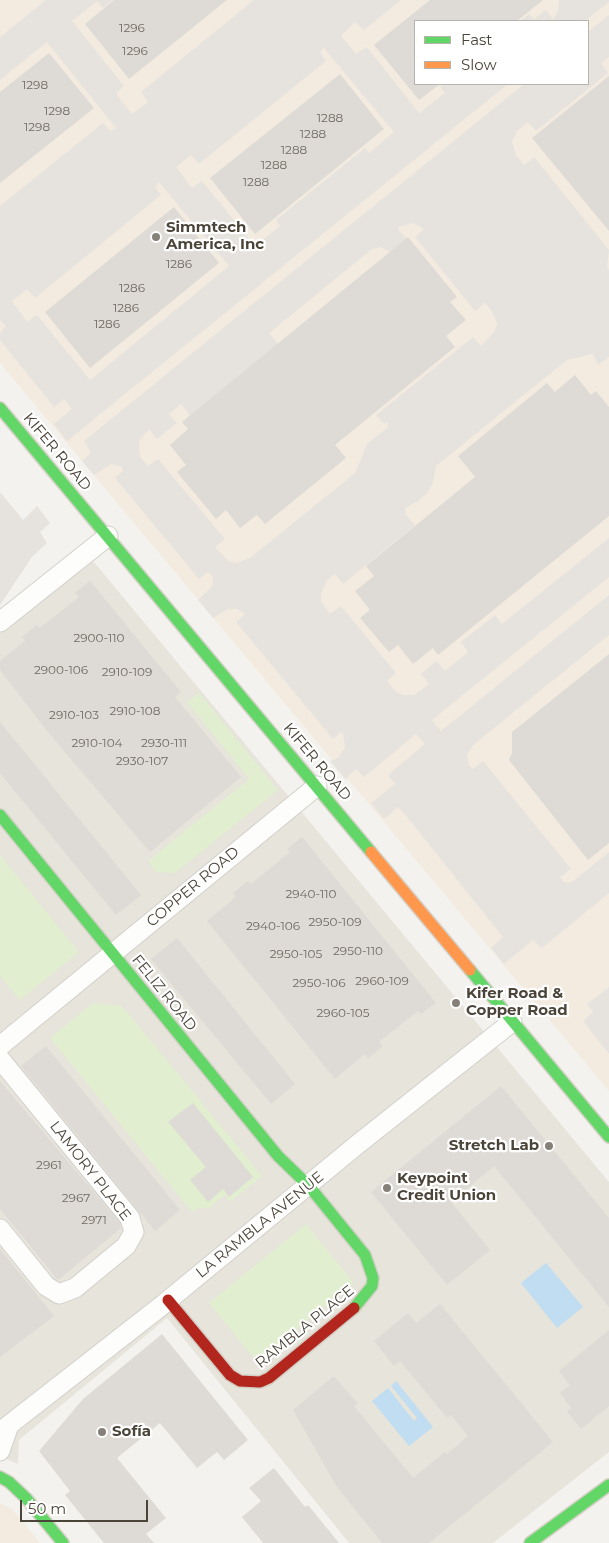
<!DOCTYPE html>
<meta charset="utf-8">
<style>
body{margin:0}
#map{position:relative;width:609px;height:1543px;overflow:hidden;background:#f4f2ee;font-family:Montserrat,sans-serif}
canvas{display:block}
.legend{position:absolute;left:414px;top:20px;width:175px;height:65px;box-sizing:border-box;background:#fff;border:1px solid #b7b4b0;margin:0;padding:6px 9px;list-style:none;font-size:15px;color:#4b4439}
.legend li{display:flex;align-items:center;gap:10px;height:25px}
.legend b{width:25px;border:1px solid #b7b4b0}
.scale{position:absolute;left:20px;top:1500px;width:128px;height:22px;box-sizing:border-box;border:2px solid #4b4439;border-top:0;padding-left:6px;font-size:15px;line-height:18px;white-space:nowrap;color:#4b4439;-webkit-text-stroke:4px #fff;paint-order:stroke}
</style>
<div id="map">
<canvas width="609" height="1543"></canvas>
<ul class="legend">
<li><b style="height:6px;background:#63d668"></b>Fast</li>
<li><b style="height:6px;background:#ff974d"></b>Slow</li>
</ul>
<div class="scale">50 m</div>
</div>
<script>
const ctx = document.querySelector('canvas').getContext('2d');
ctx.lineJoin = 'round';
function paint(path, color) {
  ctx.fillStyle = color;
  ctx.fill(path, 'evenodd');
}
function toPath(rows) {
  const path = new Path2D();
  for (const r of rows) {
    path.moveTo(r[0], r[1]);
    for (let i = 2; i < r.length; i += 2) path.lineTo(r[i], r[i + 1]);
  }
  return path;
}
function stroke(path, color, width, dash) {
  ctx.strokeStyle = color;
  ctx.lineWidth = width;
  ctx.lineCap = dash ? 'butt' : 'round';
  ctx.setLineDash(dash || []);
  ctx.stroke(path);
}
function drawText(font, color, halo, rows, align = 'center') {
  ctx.font = font + ' Montserrat,sans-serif';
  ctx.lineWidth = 4.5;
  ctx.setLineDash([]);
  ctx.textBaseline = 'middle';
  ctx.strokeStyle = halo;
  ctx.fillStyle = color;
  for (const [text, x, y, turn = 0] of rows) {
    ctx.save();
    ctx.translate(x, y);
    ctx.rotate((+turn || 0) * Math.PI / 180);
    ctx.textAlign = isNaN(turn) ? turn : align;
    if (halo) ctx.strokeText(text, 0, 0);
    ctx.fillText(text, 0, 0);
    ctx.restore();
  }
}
const residential = toPath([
 [84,550,609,1182,609,1452,493,1543,349,1543,167,1318,19,1440,18,1464,0,1456,0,617]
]);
const commercial = toPath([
 [0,0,609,0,609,1091,0,363],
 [415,21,588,21,588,84,415,84],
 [0,1503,13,1510,40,1543,0,1543]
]);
const green = toPath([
 [199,693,278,790,175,873,156,872,148,861,249,779,187,702],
 [0,855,79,952,20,1000,0,976],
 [93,1003,122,1006,262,1176,230,1202,225,1195,209,1208,197,1208,192,1212,50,1038],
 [306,1224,354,1283,257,1362,209,1303]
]);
const parking = toPath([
 [46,0,112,0,103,8,97,1,72,21,124,86,116,94,132,114,148,102,141,92,254,0,401,0,364,30,355,22,341,36,356,54,367,47,419,113,445,93,440,87,444,84,508,84,67,441,54,424,72,409,64,399,54,407,0,340,0,333,6,326,0,320,0,206,103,123,110,131,116,128,47,42,0,80,0,37],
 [324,48,394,132,369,153,365,148,276,220,280,226,255,246,202,181,192,188,176,167,191,155,199,164,326,61,320,52],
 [159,182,229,266,90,380,37,315,27,322,12,301,27,289,35,298,161,195,155,187],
 [559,0,609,0,609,2,585,21,520,21,529,14,534,19,546,10,553,19,558,12],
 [609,15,609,57,601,63,608,73,536,131,528,122,517,131,512,142,516,155,524,165,534,157,609,250,607,268,609,270,609,357,598,365,593,354,567,360,436,466,433,483,427,493,418,501,405,508,406,515,415,525,343,584,335,574,327,580,321,594,321,601,330,614,341,606,396,673,387,681,395,691,403,695,414,695,429,684,421,674,436,661,445,671,468,652,461,642,495,615,502,624,609,538,609,577,432,720,441,731,609,595,609,635,473,745,467,755,469,765,473,769,483,761,571,869,560,877,564,882,572,882,609,852,609,893,542,948,533,940,504,964,491,948,503,937,404,813,398,807,384,819,371,803,395,784,388,775,425,744,416,734,364,777,356,769,349,775,346,780,330,761,338,758,345,748,343,733,341,732,333,739,236,622,244,615,244,613,236,609,228,609,213,618,198,600,213,585,212,575,208,572,199,579,115,478,123,471,122,467,111,464,94,475,82,461,91,453,84,441,524,84,588,84,588,32],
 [412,223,423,228,423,230,415,237,475,311,485,303,492,311,497,323,495,331,481,346,473,337,376,415,384,424,388,422,388,427,367,444,355,473,250,558,236,563,228,561,215,547,225,539,158,459,148,466,140,457,139,441,149,429,157,439,177,423,169,414,181,404,191,417,279,345,269,333,372,249,380,247,392,253,408,241,398,229,399,227],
 [0,492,23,520,37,506,50,523,40,532,47,543,32,557,0,605],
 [609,987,609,1054,583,1021,593,1012,587,1004]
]);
const water = toPath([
 [546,1263,583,1307,557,1328,521,1283],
 [396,1381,433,1427,409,1446,372,1401,388,1388,414,1421,417,1418,391,1386]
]);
const building = toPath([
 [114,0,227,0,129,79,85,24],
 [430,0,543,0,517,21,415,21,415,84,440,84,419,100,374,45],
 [49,53,94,108,0,183,0,92],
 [340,74,384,129,255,234,210,178],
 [609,76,609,231,532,138],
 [174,207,219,263,90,368,45,312],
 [408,237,457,297,450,302,466,320,446,336,455,347,335,445,346,458,265,524,257,515,240,528,226,510,216,519,177,472,186,465,170,445,188,429,182,422],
 [575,375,591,395,596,391,609,407,609,516,438,655,433,648,413,664,398,645,389,652,360,618,370,610,355,591,374,576,366,566,475,477,458,456,547,383,555,392],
 [90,581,181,692,175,697,241,777,150,852,48,732,0,670,0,661,25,641,22,637,37,625,40,628,79,597,75,593],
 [609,654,609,843,588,860,509,760,512,753,512,732],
 [0,722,141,895,116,915,0,773],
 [302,837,436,1003,421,1014,418,1011,379,1042,383,1046,368,1058,365,1054,335,1079,207,921,236,897,233,893,248,881,251,884,290,852,287,849],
 [177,938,295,1084,271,1104,151,959],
 [46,1046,180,1210,155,1231,21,1066],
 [0,1081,120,1223,121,1228,58,1280,0,1209],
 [501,1086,609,1218,609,1307,494,1166,451,1202,490,1250,447,1285,371,1192],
 [193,1103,253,1177,229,1197,223,1189,208,1202,190,1180,206,1167,168,1122],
 [0,1249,54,1316,0,1357],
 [440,1304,553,1442,429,1543,382,1543,337,1487,293,1410,334,1376,358,1404,354,1406,413,1478,445,1452,447,1454,468,1436,451,1415,447,1418,400,1361,394,1366,374,1341,408,1313,416,1323],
 [609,1330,609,1406,581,1429,567,1411,571,1408,560,1393,570,1385,559,1371],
 [162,1334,248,1440,224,1460,217,1452,197,1468,160,1423,117,1458,166,1518,146,1534,154,1543,104,1543,65,1495,70,1491,39,1451,83,1399],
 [274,1468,305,1507,308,1505,339,1543,263,1543,242,1517,261,1501,249,1488]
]);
const street = toPath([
 [0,622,108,536],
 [0,1046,317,786],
 [0,1059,130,1218,134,1232,126,1246,75,1288,59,1294,46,1286,0,1229],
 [0,1432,160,1307,358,1144,512,1022],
 [0,1451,8,1428]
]);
const fast = toPath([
 [0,408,371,852],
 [0,815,278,1156,309,1186,365,1255,373,1278,372,1286,354,1308],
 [470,970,609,1137],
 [0,1477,9,1482,26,1498,63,1543],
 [530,1543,609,1485]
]);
const slow = toPath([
 [371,852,470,970]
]);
const jam = toPath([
 [168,1300,230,1375,240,1381,260,1382,269,1378,354,1308]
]);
const markers = [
 [156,237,5,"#868178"],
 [456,1003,5,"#868178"],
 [549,1146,5,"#868178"],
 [387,1188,5,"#868178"],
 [102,1432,5,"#868178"]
];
const numberNames = [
 ["1296",132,28],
 ["1296",135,51],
 ["1298",35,85],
 ["1298",57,111],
 ["1288",330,118],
 ["1298",37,127],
 ["1288",313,134],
 ["1288",294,150],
 ["1288",274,165],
 ["1288",256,182],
 ["1286",179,264],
 ["1286",132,288],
 ["1286",126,308],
 ["1286",107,324],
 ["2900-110",99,638],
 ["2900-106",61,670],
 ["2910-109",127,672],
 ["2910-108",135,711],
 ["2910-103",74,715],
 ["2910-104",97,743],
 ["2930-111",164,743],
 ["2930-107",142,761],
 ["2940-110",311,894],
 ["2950-109",335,922],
 ["2940-106",273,926],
 ["2950-110",358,951],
 ["2950-105",296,954],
 ["2960-109",382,981],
 ["2950-106",319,983],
 ["2960-105",343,1013],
 ["2961",49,1165],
 ["2967",76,1198],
 ["2971",94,1220]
];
const poiNames = [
 ["Simmtech",166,228],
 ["America, Inc",166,245],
 ["Kifer Road &",466,994],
 ["Copper Road",466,1011],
 ["Stretch Lab",539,1146,"right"],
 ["Keypoint",397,1179],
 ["Credit Union",397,1196],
 ["Sofía",112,1432]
];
const streetNames = [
 ["KIFER ROAD",57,452,50],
 ["KIFER ROAD",317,762,50],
 ["COPPER ROAD",193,887,-40],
 ["FELIZ ROAD",164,993,51],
 ["LAMORY PLACE",90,1171,52],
 ["LA RAMBLA AVENUE",260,1225,-39],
 ["RAMBLA PLACE",305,1327,-39]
];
paint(residential, '#e7e4dc');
paint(commercial, '#f3ebdf');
paint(green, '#e1eecf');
paint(parking, '#e6e3df');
paint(water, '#c0ddf1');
paint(building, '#dedbd6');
stroke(street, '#d2d0cb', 21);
stroke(fast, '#d3cfc5', 14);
stroke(slow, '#d3cfc5', 14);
stroke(jam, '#d3cfc5', 14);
stroke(street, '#fdfdfc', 19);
stroke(fast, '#63d668', 11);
stroke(slow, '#ff974d', 11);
stroke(jam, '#b3261e', 11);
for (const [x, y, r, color] of markers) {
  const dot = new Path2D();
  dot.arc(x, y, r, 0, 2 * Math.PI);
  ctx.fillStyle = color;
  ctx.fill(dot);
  stroke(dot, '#fff', 2);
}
drawText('12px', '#706a61', null, numberNames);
drawText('bold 15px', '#4b4439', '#fff', poiNames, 'left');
drawText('15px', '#4b4439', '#fff', streetNames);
</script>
